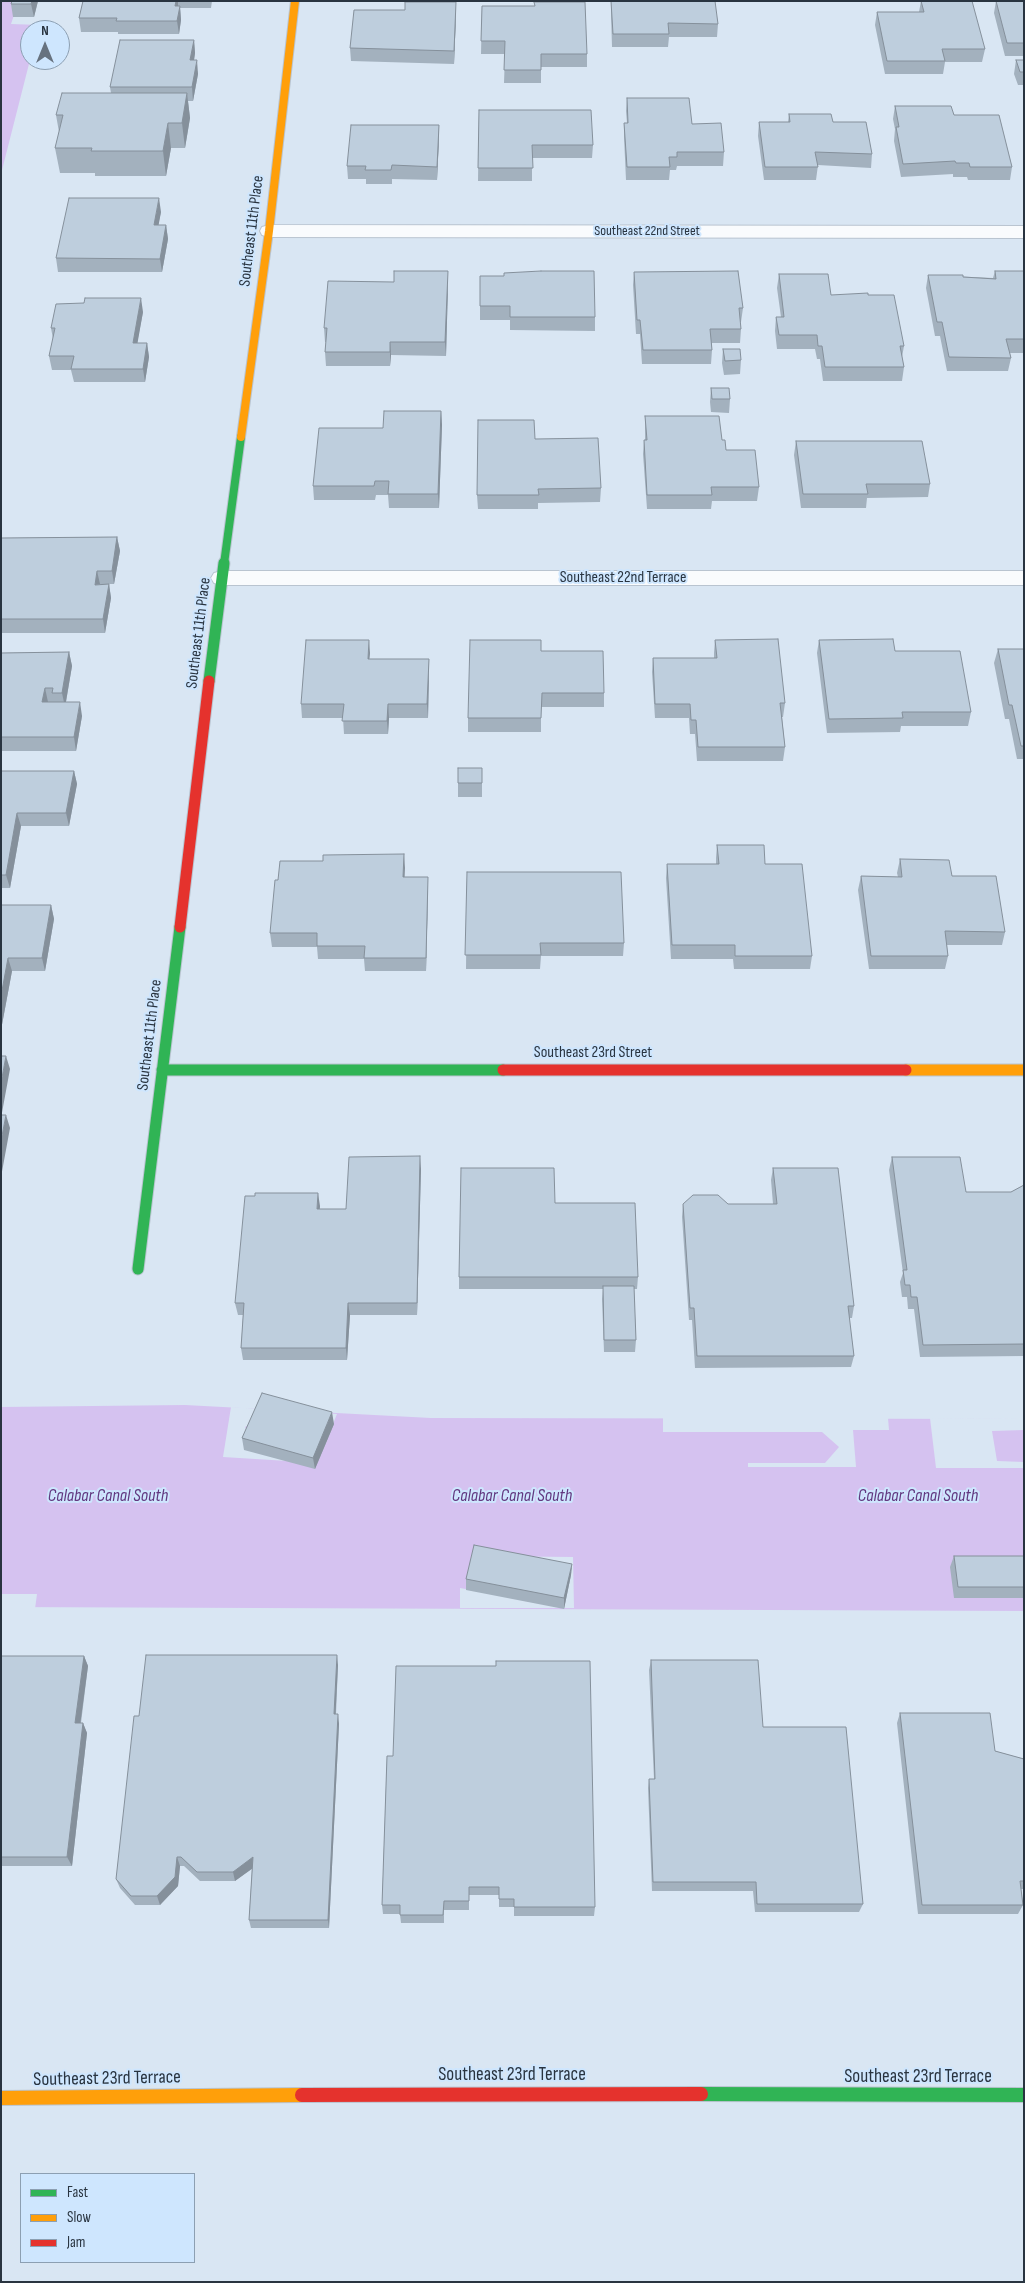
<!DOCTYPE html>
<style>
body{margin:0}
#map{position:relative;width:1025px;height:2283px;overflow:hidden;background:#d9e6f3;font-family:"Sofia Sans Condensed",sans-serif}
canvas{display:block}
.frame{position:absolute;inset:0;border:2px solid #293440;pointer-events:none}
.legend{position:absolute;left:20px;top:2173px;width:175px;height:90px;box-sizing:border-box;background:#cee6fe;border:1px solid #8c9fb2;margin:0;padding:6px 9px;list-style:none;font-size:15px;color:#293440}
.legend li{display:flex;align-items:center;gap:10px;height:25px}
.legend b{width:25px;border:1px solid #8c9fb2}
.north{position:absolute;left:20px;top:20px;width:50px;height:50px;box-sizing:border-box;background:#cee6fe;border:1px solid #8c9fb2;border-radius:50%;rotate:0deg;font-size:14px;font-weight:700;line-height:20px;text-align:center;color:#293440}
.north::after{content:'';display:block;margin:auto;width:18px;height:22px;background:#67727f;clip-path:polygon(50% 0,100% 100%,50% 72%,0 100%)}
</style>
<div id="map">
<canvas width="1025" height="2283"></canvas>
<div class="frame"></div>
<ul class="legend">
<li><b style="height:6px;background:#30b455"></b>Fast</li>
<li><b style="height:6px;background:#ff9f0a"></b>Slow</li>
<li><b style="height:6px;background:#e5322d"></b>Jam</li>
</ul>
<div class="north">N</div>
</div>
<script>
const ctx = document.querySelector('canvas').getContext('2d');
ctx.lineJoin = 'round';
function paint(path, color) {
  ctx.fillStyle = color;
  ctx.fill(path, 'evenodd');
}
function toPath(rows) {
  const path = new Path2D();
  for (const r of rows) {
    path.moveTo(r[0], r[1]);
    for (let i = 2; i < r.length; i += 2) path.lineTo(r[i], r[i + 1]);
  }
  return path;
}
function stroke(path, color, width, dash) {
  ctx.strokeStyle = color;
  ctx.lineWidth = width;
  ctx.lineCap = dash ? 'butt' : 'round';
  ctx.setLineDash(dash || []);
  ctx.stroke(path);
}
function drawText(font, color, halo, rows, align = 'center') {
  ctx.font = font + ' "Sofia Sans Condensed",sans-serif';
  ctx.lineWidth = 4;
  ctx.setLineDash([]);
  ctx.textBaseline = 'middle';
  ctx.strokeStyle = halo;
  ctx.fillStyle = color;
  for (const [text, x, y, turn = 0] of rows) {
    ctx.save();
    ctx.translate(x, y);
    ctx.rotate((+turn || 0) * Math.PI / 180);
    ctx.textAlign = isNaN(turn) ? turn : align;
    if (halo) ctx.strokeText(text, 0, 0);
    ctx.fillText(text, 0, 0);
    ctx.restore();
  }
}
const water = toPath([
 [1,1,46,1,38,30,30,30,30,60,1,174],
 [185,1405,431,1418,1024,1419,1024,1611,1,1607,1,1407]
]);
const pier = toPath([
 [38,1,49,1,40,25,11,24,14,15],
 [231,1407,337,1414,328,1436,263,1417,245,1427,253,1442,304,1462,223,1457],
 [663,1418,888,1418,889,1430,853,1430,856,1467,748,1467,748,1463,825,1463,839,1447,822,1432,663,1432],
 [930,1418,1024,1419,1024,1430,992,1431,997,1461,1024,1462,1024,1468,936,1468],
 [474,1556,573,1557,574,1608,460,1608,460,1588,555,1605],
 [1,1594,37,1594,35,1609,1,1609]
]);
const street = toPath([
 [269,225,1024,226,1024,238,269,237,262,235,260,231,262,227,269,225],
 [222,571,1024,571,1024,585,222,585,214,583,211,578,214,573,222,571]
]);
const fastFar2 = toPath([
 [224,564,241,437]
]);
const fastFar1 = toPath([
 [209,681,224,563],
 [162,1070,503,1070],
 [138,1269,180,927]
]);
const fast = toPath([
 [701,2094,1024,2095]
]);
const slowFar2 = toPath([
 [241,437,269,231,295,1]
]);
const slowFar1 = toPath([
 [906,1070,1024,1070]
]);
const slow = toPath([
 [1,2098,302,2095]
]);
const jamFar1 = toPath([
 [180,927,209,681],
 [503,1070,906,1070]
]);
const jam = toPath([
 [302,2095,701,2094]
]);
const wall = toPath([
 [38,1,34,17,13,17,11,4],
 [83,1,212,1,211,8,180,8,181,20,179,34,118,34,118,32,81,32,79,18],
 [611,1,718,24,717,37,669,37,668,47,612,47,611,13],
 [921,1,985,49,982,62,945,62,943,74,885,74,875,25,877,12,919,12],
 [996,1,1024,1,1024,56,1005,56,994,13],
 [482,6,587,54,587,67,541,67,541,83,504,83,505,54,481,54],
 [456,15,454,64,351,61,350,48],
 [194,40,195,53,194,60,198,74,193,101,188,101,190,118,185,148,171,148,166,176,95,176,95,173,60,173,55,148,59,132,56,115,111,93,110,87],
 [1016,60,1024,60,1024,85,1018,85,1014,74],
 [627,98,692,124,724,152,723,166,677,166,676,170,670,170,669,180,626,180,624,137,624,123,627,123,626,111],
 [895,106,954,115,1012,167,1010,180,968,180,967,177,953,177,953,174,901,177,894,141,895,129,893,119],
 [479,110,593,145,592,158,532,158,532,181,478,181],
 [789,114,833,122,872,154,871,168,818,165,816,180,764,180,758,136,759,122,788,122],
 [439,125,439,138,437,180,392,179,392,184,366,184,366,179,348,179,347,166],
 [161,212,158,225,166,225,168,239,162,272,58,272,56,258],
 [995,271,1024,271,1024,353,1010,353,1011,358,1008,371,947,371,940,336,935,336,926,288,928,275,993,278],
 [634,272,743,308,741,322,740,322,741,329,740,343,712,343,712,350,711,364,642,364,640,334,636,334,633,285],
 [779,274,831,295,868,295,904,346,902,357,904,367,902,381,823,381,820,359,817,359,815,349,777,349,775,331,776,317,781,317,777,288],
 [480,276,595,317,595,331,510,330,510,320,480,320],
 [448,285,446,356,391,355,390,366,326,366,325,352,326,342,325,342,324,328],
 [143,312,137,343,147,343,149,357,145,382,74,382,71,370,52,370,49,356,53,339,51,328],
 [723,349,741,360,740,374,724,375,722,363],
 [711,388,730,399,729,413,711,412,710,402],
 [441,411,442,425,439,508,389,508,388,495,376,495,375,500,314,500,313,486,383,428],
 [645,416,722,440,726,450,759,487,757,501,712,501,711,509,647,509,643,454,644,440,645,440],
 [535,439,601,488,600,502,538,503,538,509,478,509,477,495],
 [796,441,930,484,928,497,867,498,866,508,801,508,794,455],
 [117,537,120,551,114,584,109,584,111,598,105,633,1,633,1,538],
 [715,640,785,703,783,717,782,717,785,747,783,761,697,761,695,734,690,734,689,718,655,718,652,672,653,658,714,658,714,653],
 [819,640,895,651,971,712,968,726,901,726,900,732,827,733,817,653],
 [998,649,1024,649,1024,759,1017,759,1009,719,1005,719,994,663],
 [541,651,604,693,604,707,541,707,541,732,468,732,468,718],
 [69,652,72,666,66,702,82,716,76,751,1,751,1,653],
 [370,653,369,659,429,659,429,672,428,718,389,718,388,734,344,734,343,718,302,718,301,704],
 [482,768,482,797,458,797,458,783],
 [1,771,74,771,77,784,69,826,21,826,10,888,1,888],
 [717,845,765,864,812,956,810,969,734,969,733,959,671,959,666,878,667,864,716,864,716,858],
 [404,854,404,877,428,891,426,971,365,971,364,959,318,959,317,947,272,947,270,933,278,880,323,861],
 [900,859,952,876,1005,932,1002,945,947,945,948,956,945,969,869,969,858,890,861,876,898,877,897,873],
 [467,872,624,943,623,956,541,956,540,969,466,969],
 [1,905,51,905,54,919,45,971,12,971,1,1030],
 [892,1157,966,1192,1011,1192,1024,1185,1024,1356,920,1357,914,1309,908,1309,907,1297,902,1297,900,1282,903,1273,889,1170],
 [773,1168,854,1306,852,1318,849,1318,854,1356,851,1367,695,1368,692,1320,689,1320,682,1217,683,1204,773,1204,771,1180],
 [421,1169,417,1315,350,1315,347,1360,243,1360,241,1348,243,1315,238,1315,235,1303,320,1206,319,1209,346,1209],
 [555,1203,638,1277,637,1289,634,1289,636,1340,635,1352,604,1352,602,1299,603,1289,459,1289,459,1277],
 [334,1424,315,1469,244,1450,242,1438],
 [954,1556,1024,1556,1024,1598,954,1598,950,1567],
 [572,1564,571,1575,564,1609,466,1590,466,1579],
 [1,1656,84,1656,88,1666,81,1723,83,1723,87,1733,72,1866,1,1866],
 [651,1660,763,1727,863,1904,859,1912,755,1912,753,1891,652,1891,648,1788,649,1779,654,1779,649,1670],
 [338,1665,336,1714,339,1724,329,1928,251,1928,249,1920,252,1868,235,1881,200,1881,184,1866,180,1866,178,1886,160,1905,135,1905,120,1888,116,1879,139,1716],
 [900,1713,995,1751,1024,1759,1024,1889,1021,1889,1023,1905,1018,1914,918,1914,897,1723],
 [387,1756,595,1907,594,1916,514,1916,514,1907,499,1907,499,1895,469,1895,469,1910,444,1910,444,1923,401,1923,400,1914,383,1914,382,1905]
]);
const shadedWall = toPath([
 [32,1,38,1,34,17,31,4],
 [176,1,178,1,178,8,175,6],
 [456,2,456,15,454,64,454,51],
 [180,6,181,20,179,34,177,21],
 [194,40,195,53,192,74,190,60],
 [197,60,198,74,193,101,192,87],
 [187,93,190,118,185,148,182,123],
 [168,123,171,148,166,176,163,151],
 [439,125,439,138,437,180,437,167],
 [159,198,161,212,156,239,154,225],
 [166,225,168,239,162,272,160,259],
 [448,271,448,285,446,356,445,342],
 [141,298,143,312,135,357,133,343],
 [390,342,391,355,390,366],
 [147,343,149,357,145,382,143,369],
 [441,411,442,425,439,508,438,494],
 [117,537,120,551,114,584,112,571],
 [97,571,100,584,95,585],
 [109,584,111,598,105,633,103,619],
 [369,640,370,653,368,672,368,659],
 [69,652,72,666,65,707,62,693],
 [429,659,429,672,428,718,427,704],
 [45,688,48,702,45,716,42,702],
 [80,702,82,716,76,751,74,737],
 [388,704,389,718,388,734,387,721],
 [74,771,77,784,69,826,66,813],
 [17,813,21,826,10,888,6,875],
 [404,854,405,868,404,891,403,877],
 [428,877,428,891,426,971,426,958],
 [51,905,54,919,45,971,42,958],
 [8,958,12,971,1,1030,1,996],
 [6,1056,10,1069,1,1118,1,1083],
 [6,1115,10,1128,1,1177,1,1141],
 [420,1156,421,1169,417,1315,417,1303],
 [318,1193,320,1206,319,1221,317,1209],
 [348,1303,350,1315,347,1360,346,1348],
 [332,1412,334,1424,315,1469,313,1458],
 [572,1564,571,1575,564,1609,564,1598],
 [337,1655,338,1665,335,1724,334,1714],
 [84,1656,88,1666,79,1733,75,1723],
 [338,1714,339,1724,329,1928,328,1920],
 [83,1723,87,1733,72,1866,67,1857],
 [177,1857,180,1866,178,1886,160,1905,157,1896],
 [253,1857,256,1866,235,1881,233,1872]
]);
const building = toPath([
 [12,1,32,1,31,4,11,4,12,1],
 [83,1,176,1,175,6,180,6,177,21,116,21,117,18,79,18,83,1],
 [611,1,715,1,718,24,668,23,669,34,613,34,611,1],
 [921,1,972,1,985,49,942,49,945,61,887,61,877,12,924,12,921,1],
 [996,1,1024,1,1024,43,1007,43,996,1],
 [405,2,456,2,454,51,350,48,354,10,405,10,405,2],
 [534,2,585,2,587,54,541,54,541,70,504,70,505,41,481,41,482,6,535,6,534,2],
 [120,40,194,40,190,60,197,60,192,87,110,87,120,40],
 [1016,60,1024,60,1024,72,1020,72,1016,60],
 [62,93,187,93,182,123,168,123,163,151,91,151,92,148,55,148,63,115,56,115,62,93],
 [627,98,689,98,692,124,721,123,724,152,677,152,677,157,669,157,670,167,627,167,624,123,628,123,627,98],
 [895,106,951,106,954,115,999,115,1012,167,970,167,969,163,956,163,955,161,903,164,896,127,899,127,895,106],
 [479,110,591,110,593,145,532,145,533,168,478,168,479,110],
 [789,114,831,114,833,122,866,122,872,154,815,152,818,167,765,167,759,122,790,122,789,114],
 [351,125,439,125,437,167,392,165,391,170,365,170,366,166,347,166,351,125],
 [69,198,159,198,154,225,166,225,160,259,56,258,69,198],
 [394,271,448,271,445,342,390,342,390,352,325,352,327,328,324,328,328,281,394,282,394,271],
 [541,271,594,271,595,317,510,317,510,306,480,306,480,276,504,276,504,273,541,271],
 [738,271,743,308,739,308,741,329,710,329,712,350,643,350,640,320,637,320,634,272,738,271],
 [995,271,1024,271,1024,339,1006,339,1011,358,949,357,942,322,937,322,928,275,963,275,963,277,996,279,995,271],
 [779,274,828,274,831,295,868,293,868,295,894,295,904,346,900,346,904,367,825,367,822,346,818,346,817,335,779,335,776,317,784,317,779,274],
 [85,298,141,298,133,343,147,343,143,369,71,369,74,356,49,356,55,328,51,328,56,304,84,303,85,298],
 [723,349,740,349,741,360,725,361,723,349],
 [711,388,729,388,730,399,712,399,711,388],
 [384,411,441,411,438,494,388,494,389,481,375,481,374,486,313,486,319,428,383,428,384,411],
 [645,416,719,416,722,440,725,440,726,450,755,450,759,487,711,487,712,495,647,495,644,440,647,440,645,416],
 [478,420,534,420,535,439,598,438,601,488,538,489,539,495,477,495,478,420],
 [796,441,922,441,930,484,866,484,868,494,803,494,796,441],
 [117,537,112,571,97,571,95,585,109,584,103,619,1,619,1,538,117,537],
 [778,639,785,703,780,703,785,747,698,747,696,720,691,720,690,704,655,704,653,658,717,658,715,640,778,639],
 [893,639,895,651,960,651,971,712,902,712,903,718,829,719,819,640,893,639],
 [306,640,369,640,368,659,429,659,427,704,388,704,387,721,342,721,344,704,301,704,306,640],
 [470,640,541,640,541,651,603,651,604,693,542,693,541,718,468,718,470,640],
 [998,649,1024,649,1024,746,1021,746,1012,705,1009,705,998,649],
 [69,652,62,693,52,693,53,688,45,688,42,702,80,702,74,737,1,737,1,653,69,652],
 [458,768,482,768,482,783,458,783,458,768],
 [1,771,74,771,66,813,17,813,6,875,1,875,1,771],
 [717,845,764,845,765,864,802,864,812,956,735,956,735,945,672,945,667,864,719,864,717,845],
 [404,854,403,877,428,877,426,958,364,958,365,946,317,946,317,933,270,933,275,880,278,880,280,861,323,861,323,855,404,854],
 [900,859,949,860,952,876,996,876,1005,932,945,931,948,956,871,956,861,876,902,877,900,859],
 [467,872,621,872,624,943,540,943,541,955,465,955,467,872],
 [1,905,51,905,42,958,8,958,1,996,1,905],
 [1,1056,6,1056,1,1083,1,1056],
 [1,1115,6,1115,1,1141,1,1115],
 [420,1156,417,1303,348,1303,346,1348,241,1348,244,1303,235,1303,245,1196,255,1196,255,1193,318,1193,317,1209,346,1209,349,1157,420,1156],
 [892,1157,960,1157,966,1192,1011,1192,1024,1185,1024,1344,923,1345,917,1297,911,1297,910,1285,905,1285,903,1270,907,1270,892,1157],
 [461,1168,554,1168,555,1203,635,1203,638,1277,459,1277,461,1168],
 [773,1168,838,1168,854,1306,848,1306,854,1356,697,1356,694,1308,690,1308,683,1204,693,1195,718,1195,728,1204,777,1204,773,1168],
 [603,1286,634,1286,636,1340,604,1340,603,1286],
 [262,1393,332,1412,313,1458,242,1438,262,1393],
 [474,1545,572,1564,564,1598,466,1579,474,1545],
 [954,1556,1024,1556,1024,1587,958,1587,954,1556],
 [146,1655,337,1655,334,1714,338,1714,328,1920,249,1920,253,1857,233,1872,197,1872,181,1857,177,1857,175,1877,157,1896,131,1896,116,1879,134,1716,139,1716,146,1655],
 [1,1656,84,1656,75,1723,83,1723,67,1857,1,1857,1,1656],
 [651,1660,758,1660,763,1727,846,1727,863,1904,757,1904,756,1882,653,1882,649,1779,655,1779,651,1660],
 [496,1661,590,1661,595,1907,514,1907,514,1899,499,1899,499,1887,469,1887,469,1901,444,1901,443,1915,400,1915,400,1905,382,1905,387,1756,393,1756,396,1666,496,1666,496,1661],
 [900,1713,990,1713,995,1751,1024,1759,1024,1881,1020,1881,1023,1905,922,1905,900,1713]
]);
const farStreetnames = [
 ["Southeast 22nd Street",647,231]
];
const streetNames = [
 ["Southeast 11th Place",252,231,-83],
 ["Southeast 22nd Terrace",623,578],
 ["Southeast 11th Place",199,633,-83],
 ["Southeast 11th Place",150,1035,-83],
 ["Southeast 23rd Street",593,1053]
];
const waterNames = [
 ["Calabar Canal South",108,1496],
 ["Calabar Canal South",512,1496],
 ["Calabar Canal South",918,1496]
];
const nearStreetnames = [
 ["Southeast 23rd Terrace",512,2075],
 ["Southeast 23rd Terrace",918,2077],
 ["Southeast 23rd Terrace",107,2079,-1]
];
paint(water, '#d5c2f0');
paint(pier, '#d9e6f3');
stroke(street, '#b9c4d0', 2);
stroke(fastFar2, '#b9c4d0', 10);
stroke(fastFar1, '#b9c4d0', 13);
stroke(fast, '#b9c4d0', 16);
stroke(slowFar2, '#b9c4d0', 10);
stroke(slowFar1, '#b9c4d0', 13);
stroke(slow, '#b9c4d0', 16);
stroke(jamFar1, '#b9c4d0', 13);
stroke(jam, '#b9c4d0', 16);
paint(street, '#f9fbfd');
stroke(fastFar2, '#30b455', 8);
stroke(fastFar1, '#30b455', 11);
stroke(fast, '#30b455', 14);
stroke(slowFar2, '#ff9f0a', 8);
stroke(slowFar1, '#ff9f0a', 11);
stroke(slow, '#ff9f0a', 14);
stroke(jamFar1, '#e5322d', 11);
stroke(jam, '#e5322d', 14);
paint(wall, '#a3b1be');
paint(shadedWall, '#85909b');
paint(building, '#becedd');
stroke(building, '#85909b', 1);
drawText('14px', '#293440', '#cee6fe', farStreetnames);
drawText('16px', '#293440', '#cee6fe', streetNames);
drawText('italic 18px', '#623880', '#cee6fe', waterNames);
drawText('19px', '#293440', '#cee6fe', nearStreetnames);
</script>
